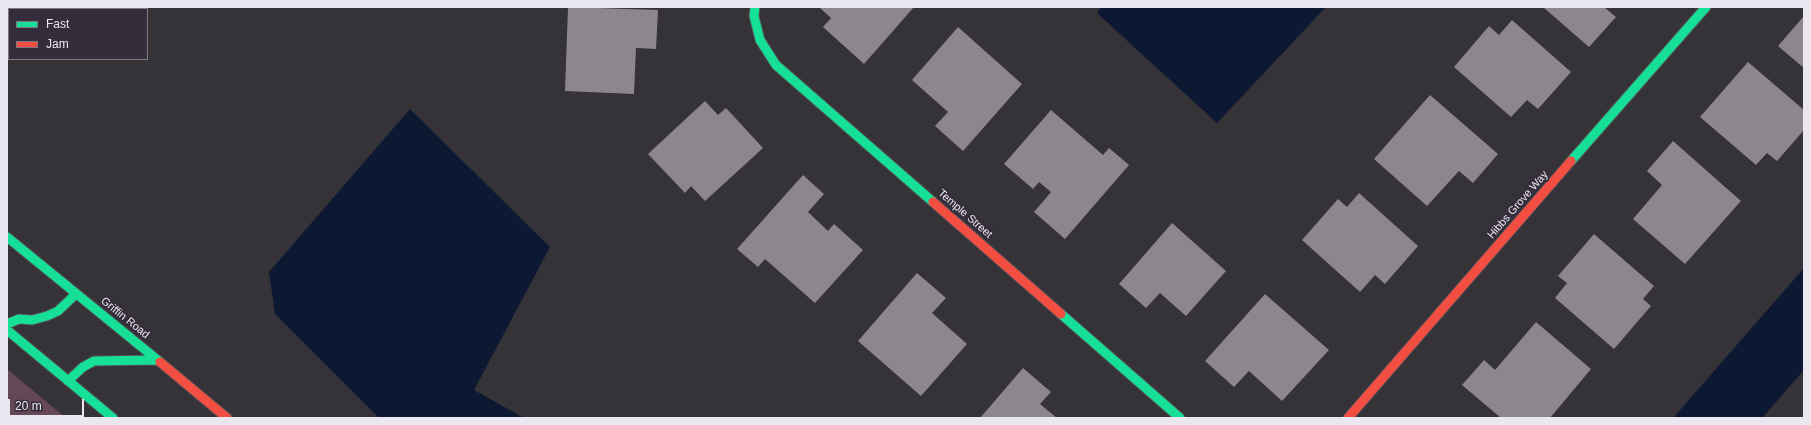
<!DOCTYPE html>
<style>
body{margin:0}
#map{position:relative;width:1811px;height:425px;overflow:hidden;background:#353238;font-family:Arial,sans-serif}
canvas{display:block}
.frame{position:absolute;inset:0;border:8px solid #ebe7f0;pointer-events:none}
.legend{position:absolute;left:8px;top:8px;width:140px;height:52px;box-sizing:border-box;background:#342e3c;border:1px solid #7d7884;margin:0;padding:5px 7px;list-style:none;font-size:12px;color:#ebe7f0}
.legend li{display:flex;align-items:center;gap:8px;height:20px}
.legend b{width:20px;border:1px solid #7d7884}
.scale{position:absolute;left:8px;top:399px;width:76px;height:18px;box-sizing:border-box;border:2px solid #ebe7f0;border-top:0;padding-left:5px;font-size:12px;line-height:14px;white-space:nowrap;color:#ebe7f0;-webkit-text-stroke:3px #342e3c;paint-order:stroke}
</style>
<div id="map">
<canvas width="1811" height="425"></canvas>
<div class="frame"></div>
<ul class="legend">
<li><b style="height:5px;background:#16e098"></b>Fast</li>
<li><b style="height:5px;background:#f24e42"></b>Jam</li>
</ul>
<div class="scale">20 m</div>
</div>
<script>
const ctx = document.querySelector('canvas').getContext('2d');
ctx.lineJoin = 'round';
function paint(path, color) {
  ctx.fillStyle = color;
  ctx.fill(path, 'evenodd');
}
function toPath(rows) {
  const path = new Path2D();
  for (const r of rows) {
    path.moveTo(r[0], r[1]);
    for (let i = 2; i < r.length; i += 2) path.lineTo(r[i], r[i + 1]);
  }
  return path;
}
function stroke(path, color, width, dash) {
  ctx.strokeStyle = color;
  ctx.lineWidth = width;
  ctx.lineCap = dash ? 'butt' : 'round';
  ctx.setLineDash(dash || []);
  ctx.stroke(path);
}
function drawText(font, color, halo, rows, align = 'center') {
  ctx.font = font + ' Arial,sans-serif';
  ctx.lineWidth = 4;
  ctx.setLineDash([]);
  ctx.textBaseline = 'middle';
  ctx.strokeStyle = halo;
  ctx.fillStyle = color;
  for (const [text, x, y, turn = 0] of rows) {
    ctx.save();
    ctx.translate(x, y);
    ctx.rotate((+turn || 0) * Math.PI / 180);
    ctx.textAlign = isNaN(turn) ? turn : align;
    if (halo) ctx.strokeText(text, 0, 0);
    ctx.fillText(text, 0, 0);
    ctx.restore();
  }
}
const green = toPath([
 [7,369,66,418,7,418]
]);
const water = toPath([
 [1101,7,1326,7,1217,123,1097,13],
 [410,109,550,247,474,390,524,418,379,418,275,314,269,272],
 [1804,268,1804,370,1762,418,1673,418]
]);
const building = toPath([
 [568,7,658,10,656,49,636,48,634,94,565,91],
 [819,7,914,7,864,64,823,27,831,18],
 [1543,7,1604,7,1616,17,1589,47],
 [1804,16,1804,68,1778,46],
 [1512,20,1571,72,1538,109,1527,100,1511,117,1454,67,1489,26,1499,35],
 [958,27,1022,84,963,151,935,126,948,112,912,80],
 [1748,62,1804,110,1804,130,1777,161,1767,153,1756,165,1700,117],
 [1430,95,1498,154,1473,183,1459,171,1427,206,1374,159],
 [705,101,718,115,726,108,763,148,705,201,691,186,685,193,648,154],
 [1051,110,1103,155,1109,148,1129,165,1065,239,1034,212,1051,192,1039,182,1033,189,1004,164],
 [1673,141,1741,201,1685,264,1633,219,1662,185,1647,171],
 [803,175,824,194,808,212,828,231,834,224,863,250,815,303,765,259,758,267,737,249],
 [1359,193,1418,246,1385,284,1375,275,1360,292,1302,240,1338,199,1347,207],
 [1172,223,1226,271,1186,316,1160,293,1146,308,1119,284],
 [1594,234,1654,286,1643,299,1651,306,1614,349,1555,298,1567,283,1558,276],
 [917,273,946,298,932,313,967,344,921,396,858,341],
 [1265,294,1329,350,1282,401,1249,371,1234,387,1205,361],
 [1536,322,1591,369,1550,418,1501,418,1462,385,1484,360,1495,370],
 [1023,368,1051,392,1040,404,1057,418,980,418]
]);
const fast = toPath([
 [755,7,754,16,760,40,776,65,933,202],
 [1571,161,1706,7],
 [7,237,160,362],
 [1061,314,1180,418],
 [7,324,19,319,32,320,47,316,58,311,76,294],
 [7,330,113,418],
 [68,381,83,367,94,361,157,360]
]);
const jam = toPath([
 [933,202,1061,314],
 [160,362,227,418],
 [1348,418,1571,161]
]);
const streetNames = [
 ["Hibbs Grove Way",1518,205,-49],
 ["Temple Street",965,214,41],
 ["Griffin Road",125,318,39]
];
paint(green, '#644858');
paint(water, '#0d1933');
paint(building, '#8d868f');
stroke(fast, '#525056', 11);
stroke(jam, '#525056', 11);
stroke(fast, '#16e098', 9);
stroke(jam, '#f24e42', 9);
drawText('11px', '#ebe7f0', '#342e3c', streetNames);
</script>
